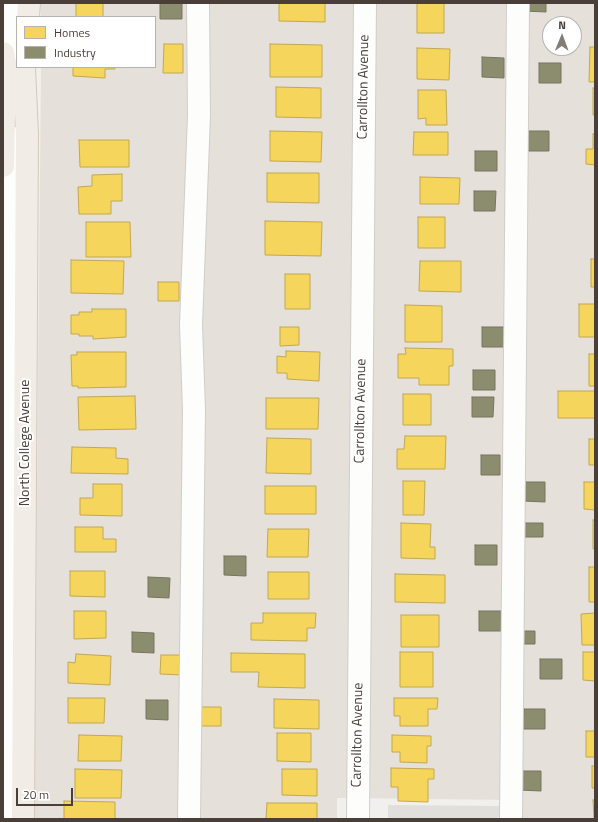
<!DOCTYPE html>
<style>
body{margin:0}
#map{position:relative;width:598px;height:822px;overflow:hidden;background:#f2f0ed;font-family:"Titillium Web",sans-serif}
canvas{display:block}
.frame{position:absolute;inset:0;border:4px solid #493f38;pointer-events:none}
.legend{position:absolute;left:16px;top:16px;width:140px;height:52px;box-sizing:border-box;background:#fff;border:1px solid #b6b2af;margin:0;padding:5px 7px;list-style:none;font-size:12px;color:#493f38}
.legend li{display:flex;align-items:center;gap:8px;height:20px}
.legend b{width:20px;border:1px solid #b6b2af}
.north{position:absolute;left:542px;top:16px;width:40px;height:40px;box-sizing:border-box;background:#fff;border:1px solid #b6b2af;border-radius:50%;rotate:1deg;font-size:11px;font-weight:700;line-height:16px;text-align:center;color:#493f38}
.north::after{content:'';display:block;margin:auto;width:14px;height:18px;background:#847d77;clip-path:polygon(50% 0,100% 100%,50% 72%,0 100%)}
.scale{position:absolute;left:16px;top:788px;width:57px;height:18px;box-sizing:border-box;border:2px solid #493f38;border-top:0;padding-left:5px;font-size:12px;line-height:14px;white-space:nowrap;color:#493f38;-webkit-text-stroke:3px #fff;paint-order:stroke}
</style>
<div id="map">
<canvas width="598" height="822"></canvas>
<div class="frame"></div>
<ul class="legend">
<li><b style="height:11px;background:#f6d55c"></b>Homes</li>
<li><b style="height:11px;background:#8c8c6e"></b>Industry</li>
</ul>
<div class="north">N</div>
<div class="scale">20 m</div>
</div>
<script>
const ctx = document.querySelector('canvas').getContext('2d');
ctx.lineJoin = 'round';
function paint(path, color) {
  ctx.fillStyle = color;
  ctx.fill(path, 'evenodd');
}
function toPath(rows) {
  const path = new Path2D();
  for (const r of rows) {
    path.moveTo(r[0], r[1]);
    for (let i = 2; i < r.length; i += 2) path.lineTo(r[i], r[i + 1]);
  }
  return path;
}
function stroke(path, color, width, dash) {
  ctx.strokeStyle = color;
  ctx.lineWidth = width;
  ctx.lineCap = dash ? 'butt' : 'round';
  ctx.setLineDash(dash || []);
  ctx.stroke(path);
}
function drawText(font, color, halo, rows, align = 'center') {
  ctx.font = font + ' "Titillium Web",sans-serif';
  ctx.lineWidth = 4;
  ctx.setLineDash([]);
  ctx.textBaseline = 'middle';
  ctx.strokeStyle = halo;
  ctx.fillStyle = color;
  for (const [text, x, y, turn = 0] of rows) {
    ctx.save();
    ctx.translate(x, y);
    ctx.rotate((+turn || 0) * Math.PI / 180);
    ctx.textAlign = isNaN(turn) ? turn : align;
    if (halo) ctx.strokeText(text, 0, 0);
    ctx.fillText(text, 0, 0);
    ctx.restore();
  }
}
const residential = toPath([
 [41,3,595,3,595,819,510,819,511,800,337,798,337,819,34,819,41,67,155,67,155,17,41,17],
 [550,24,574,24,574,48,550,48]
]);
const parking = toPath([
 [388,805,503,806,503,819,388,819]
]);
const homes = toPath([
 [76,3,103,3,103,17,76,17,76,3],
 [279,3,325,3,325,22,279,21,279,3],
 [417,3,444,3,444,33,417,33,417,3],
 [164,44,183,44,183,73,163,73,164,44],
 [270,44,322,45,322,77,270,77,270,44],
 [590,47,595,47,595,82,589,82,590,47],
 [417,48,450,49,449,80,417,79,417,48],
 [73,67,115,67,115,69,105,69,105,78,73,76,73,67],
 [276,87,321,88,321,118,276,117,276,87],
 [593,88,595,88,595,115,593,115,593,88],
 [418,90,446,90,447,125,426,125,426,118,418,119,418,90],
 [270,131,322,132,321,162,270,161,270,131],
 [414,132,448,132,448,155,413,155,414,132],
 [593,134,595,134,595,165,586,164,586,149,593,149,593,134],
 [79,140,129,140,129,167,80,167,79,140],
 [267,173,319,173,319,203,267,202,267,173],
 [122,174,122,201,111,201,111,214,79,214,78,187,92,186,92,175,122,174],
 [420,177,460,178,459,204,420,204,420,177],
 [418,217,445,217,445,248,418,248,418,217],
 [265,221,322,222,321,256,265,255,265,221],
 [86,222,130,222,131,257,86,257,86,222],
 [591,259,595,259,595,287,591,287,591,259],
 [71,260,124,261,123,294,71,293,71,260],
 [420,261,461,261,461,292,419,291,420,261],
 [285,274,310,274,310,309,285,309,285,274],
 [158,282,179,282,179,301,158,301,158,282],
 [579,304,595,304,595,337,579,337,579,304],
 [405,305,442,306,442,342,405,342,405,305],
 [92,309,126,309,126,337,93,339,93,336,79,336,79,334,71,334,71,315,79,315,79,312,92,312,92,309],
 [280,327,299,327,299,345,280,346,280,327],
 [405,348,453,349,453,366,449,366,449,385,419,385,419,378,398,378,398,354,406,354,405,348],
 [286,351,320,352,319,381,287,379,287,373,277,373,277,356,286,357,286,351],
 [77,352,126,352,126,387,78,388,78,386,72,386,71,355,77,355,77,352],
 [589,354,595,354,595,386,589,386,589,354],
 [558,391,595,391,595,418,558,418,558,391],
 [403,394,431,394,431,425,403,425,403,394],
 [135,396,136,429,79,430,78,397,135,396],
 [266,398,319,398,318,429,266,429,266,398],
 [405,436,446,436,445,469,397,469,397,449,404,449,405,436],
 [267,438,311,439,311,474,266,473,267,438],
 [589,439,595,439,595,465,589,465,589,439],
 [72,447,116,448,116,458,128,459,128,474,71,473,72,447],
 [403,481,425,481,424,515,403,515,403,481],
 [584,482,595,482,595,510,584,509,584,482],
 [93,484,122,484,122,516,80,515,80,498,93,498,93,484],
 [265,486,316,486,316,514,265,514,265,486],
 [593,520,595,520,595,549,593,549,593,520],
 [401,523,431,524,430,547,435,547,435,559,401,558,401,523],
 [75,527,103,527,103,539,116,539,116,552,75,552,75,527],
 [268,529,309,529,308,557,267,557,268,529],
 [589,567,595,567,595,602,589,602,589,567],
 [70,571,105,571,105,597,70,596,70,571],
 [268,572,309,572,309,599,268,599,268,572],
 [395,574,445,575,445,603,395,602,395,574],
 [74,611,106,611,106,638,74,639,74,611],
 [263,613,316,613,315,628,307,628,307,641,251,640,251,623,263,623,263,613],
 [595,613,595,645,582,645,581,614,595,613],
 [401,615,439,615,439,647,401,647,401,615],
 [400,652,433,652,433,687,400,687,400,652],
 [583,652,595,652,595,681,583,680,583,652],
 [231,653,305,654,305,688,258,687,259,672,231,672,231,653],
 [76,654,111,656,110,685,68,683,68,662,75,663,76,654],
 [161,655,183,655,182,675,160,674,161,655],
 [68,698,105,698,104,723,68,723,68,698],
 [394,698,438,698,437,709,428,709,428,726,400,726,400,716,394,716,394,698],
 [274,699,319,700,319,729,274,728,274,699],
 [200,707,221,707,221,726,200,726,200,707],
 [586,731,595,731,595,757,586,757,586,731],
 [277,733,311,733,311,762,277,761,277,733],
 [79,735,122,736,121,761,78,761,79,735],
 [392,735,431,736,431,746,427,746,427,763,400,762,400,752,392,752,392,735],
 [592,766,595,766,595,788,592,788,592,766],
 [391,768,434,769,434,779,428,779,428,802,398,801,398,787,391,787,391,768],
 [75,769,122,770,121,798,75,798,75,769],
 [282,769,317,769,317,796,282,795,282,769],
 [593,800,595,800,595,819,594,819,593,800],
 [64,801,115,802,115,819,64,819,64,801],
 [267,803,317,803,317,819,266,819,267,803]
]);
const industry = toPath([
 [160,3,182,3,182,19,160,19,160,3],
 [524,3,546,3,546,12,524,11,524,3],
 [482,57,504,58,504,78,482,77,482,57],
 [539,63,561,63,561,83,539,83,539,63],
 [527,131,549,131,549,151,527,151,527,131],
 [475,151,497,151,497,171,475,171,475,151],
 [474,191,496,191,495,211,474,211,474,191],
 [482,327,505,327,504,347,482,347,482,327],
 [473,370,495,370,495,390,473,390,473,370],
 [472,397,494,397,493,417,472,417,472,397],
 [481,455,500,455,500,475,481,475,481,455],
 [523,482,545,482,545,502,523,501,523,482],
 [522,523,543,523,543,537,521,537,522,523],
 [475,545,497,545,497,565,475,565,475,545],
 [224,556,246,556,246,576,224,575,224,556],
 [148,577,170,578,169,598,148,597,148,577],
 [479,611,501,611,501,631,479,631,479,611],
 [519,631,535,631,535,644,519,644,519,631],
 [132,632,154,633,154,653,132,652,132,632],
 [540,659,562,659,562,679,540,679,540,659],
 [146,700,168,700,168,720,146,719,146,700],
 [524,709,545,709,545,729,523,729,524,709],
 [519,771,541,771,541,791,519,790,519,771]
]);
const minor = toPath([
 [14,84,15,3],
 [10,819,14,138],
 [189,819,194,410,191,325,199,115,198,3],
 [358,819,365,3],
 [511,819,518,3]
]);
const major = toPath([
 [28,17,29,3],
 [3,53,5,66,3,166],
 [23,819,27,134,24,67]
]);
const streetNames = [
 ["Carrollton Avenue",364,87,-89],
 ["Carrollton Avenue",361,411,-89],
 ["North College Avenue",26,443,-90],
 ["Carrollton Avenue",358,735,-89]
];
paint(residential, '#e5e1da');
paint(parking, '#e1dfdc');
paint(homes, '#f6d55c');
stroke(homes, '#c2a851', 1);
paint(industry, '#8c8c6e');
stroke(industry, '#78755e', 1);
stroke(minor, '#d0cdca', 24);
stroke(major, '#d4c8ba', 24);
stroke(minor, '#fdfdfc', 22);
stroke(major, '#f1ece5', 22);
drawText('14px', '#493f38', '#fff', streetNames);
</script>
